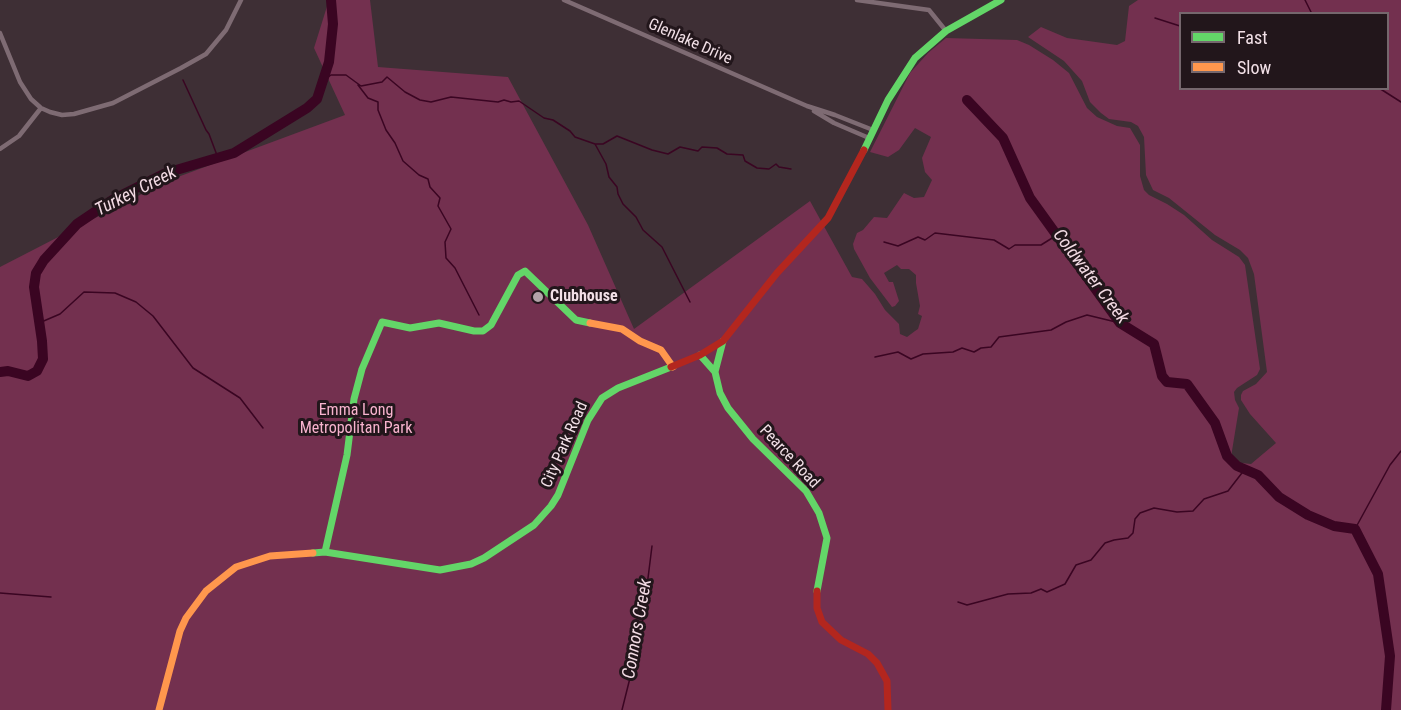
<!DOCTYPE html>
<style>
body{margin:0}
#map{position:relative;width:1401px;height:710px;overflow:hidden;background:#3e2f35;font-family:"Roboto Condensed",sans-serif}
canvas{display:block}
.legend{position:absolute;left:1179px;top:12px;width:210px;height:78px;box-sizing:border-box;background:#22161b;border:2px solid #75676d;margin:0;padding:8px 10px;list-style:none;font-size:18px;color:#f2e0e7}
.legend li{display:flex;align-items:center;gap:12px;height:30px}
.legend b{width:30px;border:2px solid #75676d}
</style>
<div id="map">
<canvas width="1401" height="710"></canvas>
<ul class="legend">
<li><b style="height:8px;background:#63d668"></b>Fast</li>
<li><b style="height:8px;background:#ff974d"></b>Slow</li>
</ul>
</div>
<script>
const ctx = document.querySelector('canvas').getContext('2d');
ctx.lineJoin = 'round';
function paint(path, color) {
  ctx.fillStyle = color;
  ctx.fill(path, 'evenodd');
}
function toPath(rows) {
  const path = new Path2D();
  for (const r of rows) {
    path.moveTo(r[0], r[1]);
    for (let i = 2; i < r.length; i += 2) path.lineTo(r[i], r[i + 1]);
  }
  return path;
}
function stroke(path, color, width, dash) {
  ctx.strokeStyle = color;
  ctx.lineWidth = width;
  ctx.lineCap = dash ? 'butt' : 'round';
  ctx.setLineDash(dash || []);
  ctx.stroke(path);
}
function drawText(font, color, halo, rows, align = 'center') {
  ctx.font = font + ' "Roboto Condensed",sans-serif';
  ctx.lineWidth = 6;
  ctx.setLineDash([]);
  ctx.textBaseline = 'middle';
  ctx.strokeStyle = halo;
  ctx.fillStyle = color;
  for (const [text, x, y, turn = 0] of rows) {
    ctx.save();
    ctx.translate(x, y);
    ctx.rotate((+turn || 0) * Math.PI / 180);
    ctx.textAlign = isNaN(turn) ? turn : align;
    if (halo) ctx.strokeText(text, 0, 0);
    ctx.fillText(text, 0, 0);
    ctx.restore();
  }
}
const green = toPath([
 [329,0,370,0,378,67,508,77,588,225,634,329,810,201,852,277,862,279,875,294,885,310,899,324,900,334,907,337,915,331,918,329,922,316,918,314,920,306,916,283,916,275,909,269,901,269,897,265,884,273,889,282,893,282,899,301,895,306,892,307,870,278,854,249,853,244,857,233,863,230,874,217,887,218,904,193,914,198,924,197,932,180,925,172,922,158,931,137,915,128,899,150,888,157,870,152,910,73,928,53,946,38,1017,40,1029,45,1053,60,1069,73,1087,108,1097,117,1117,126,1130,128,1140,145,1140,176,1144,190,1149,195,1167,204,1184,215,1212,240,1239,257,1245,265,1260,369,1257,375,1237,388,1234,392,1235,400,1239,408,1231,457,1241,463,1251,464,1276,443,1250,414,1241,400,1241,395,1243,391,1256,384,1267,372,1254,274,1248,258,1240,250,1215,235,1169,198,1153,190,1146,175,1144,137,1138,126,1131,122,1109,119,1101,113,1090,102,1082,81,1064,61,1028,37,1041,27,1067,38,1117,45,1125,41,1129,6,1138,0,1401,0,1401,710,0,710,0,267,167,181,345,115,314,48],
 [1180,14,1388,14,1388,88,1180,88]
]);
const stream = toPath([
 [1305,0,1312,14],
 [1155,18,1180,26],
 [183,80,206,130,209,134,218,158],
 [324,80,331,75,346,75,361,86,382,82,387,77,405,92,420,100,431,102,451,97,498,102,504,100,511,102,519,101,544,118,553,120,570,131,575,137,595,144,603,144,617,136,652,150,668,154,680,147,698,151,702,147,717,148,727,154,743,155,745,161,757,168,769,169,776,164,779,167,791,169],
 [358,85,368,98,378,102,378,110,386,130,395,143,403,161,419,175,428,179,430,187,440,198,438,206,451,229,445,242,446,258,455,268,479,315],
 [1379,88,1401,102],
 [595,144,606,164,609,177,617,187,618,194,623,204,636,217,643,230,662,247,690,302],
 [884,242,898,246,918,237,925,240,935,233,994,240,1009,249,1015,245,1041,245,1057,235],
 [39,323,60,314,84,292,115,293,136,302,153,316,193,368,240,398,263,428],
 [875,357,898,352,911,359,923,354,953,352,962,348,974,352,981,348,991,347,999,337,1051,330,1066,322,1087,315,1120,323],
 [1355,529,1390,465,1401,451],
 [0,593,51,597],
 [958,602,967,605,1008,594,1031,593,1041,589,1047,592,1065,584,1076,565,1091,560,1105,543,1114,540,1128,538,1133,533,1135,519,1140,513,1154,508,1177,512,1193,511,1204,499,1228,491,1245,469],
 [622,710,641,634,652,546]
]);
const river = toPath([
 [967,100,1003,138,1030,198,1120,323,1154,344,1162,376,1167,382,1187,384,1215,423,1227,456,1237,466,1258,475,1279,497,1308,515,1334,526,1355,529,1378,574,1390,656,1386,710],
 [0,372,8,371,28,376,37,371,43,359,42,341,34,287,36,273,44,260,77,224,114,199,166,173,234,153,307,108,317,99,329,62,333,24,331,0]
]);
const street = toPath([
 [564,0,807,106,835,115,873,130],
 [857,0,929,10,946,31],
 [0,33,20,82,31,99,41,108,50,112,62,115,74,114,113,103,181,68,206,54,226,30,241,0],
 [814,111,834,123,869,138],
 [0,149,19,136,41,108]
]);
const fast = toPath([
 [864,150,888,100,915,58,946,31,1001,0],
 [723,341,715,372,720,393,728,408,753,439,806,491,819,513,827,538,817,591],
 [700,355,715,372],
 [325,552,347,455,354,399,362,369,382,322,410,328,439,323,474,331,483,331,491,325,518,275,525,271,576,320,590,323],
 [313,553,325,552,440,570,471,564,484,558,534,525,551,506,558,495,588,420,602,398,618,388,671,367]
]);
const slow = toPath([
 [590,323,622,329,640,341,661,350,673,367],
 [159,710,180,631,186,618,206,591,236,567,270,556,313,553]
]);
const jam = toPath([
 [671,367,700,355,723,341,777,273,828,218,864,150],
 [817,591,817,608,822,622,841,640,868,654,877,663,887,681,888,710]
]);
const markers = [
 [538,297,6,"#b3a2a9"]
];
const streetNames = [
 ["Glenlake Drive",690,42,24],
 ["City Park Road",565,445,-66],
 ["Pearce Road",789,457,47]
];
const poiNames = [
 ["Clubhouse",550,297]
];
const parkNames = [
 ["Emma Long",356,411],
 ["Metropolitan Park",356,429]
];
const waterNames = [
 ["Turkey Creek",136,192,-27],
 ["Coldwater Creek",1090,277,53],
 ["Connors Creek",638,629,-80]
];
paint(green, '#73304f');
stroke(stream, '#3a0522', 1.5);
stroke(river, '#3a0522', 10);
stroke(street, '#7e6b73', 4.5);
stroke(fast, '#63d668', 7);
stroke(slow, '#ff974d', 7);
stroke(jam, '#b3261e', 7);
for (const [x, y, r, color] of markers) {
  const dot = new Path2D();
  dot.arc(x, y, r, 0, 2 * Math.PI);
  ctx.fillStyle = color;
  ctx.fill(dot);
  stroke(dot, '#22161b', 2);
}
drawText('16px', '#f2e0e7', '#22161b', streetNames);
drawText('bold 16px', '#f2e0e7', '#22161b', poiNames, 'left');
drawText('16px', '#f8b3ce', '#22161b', parkNames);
drawText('italic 18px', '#f3dbe4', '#22161b', waterNames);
</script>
